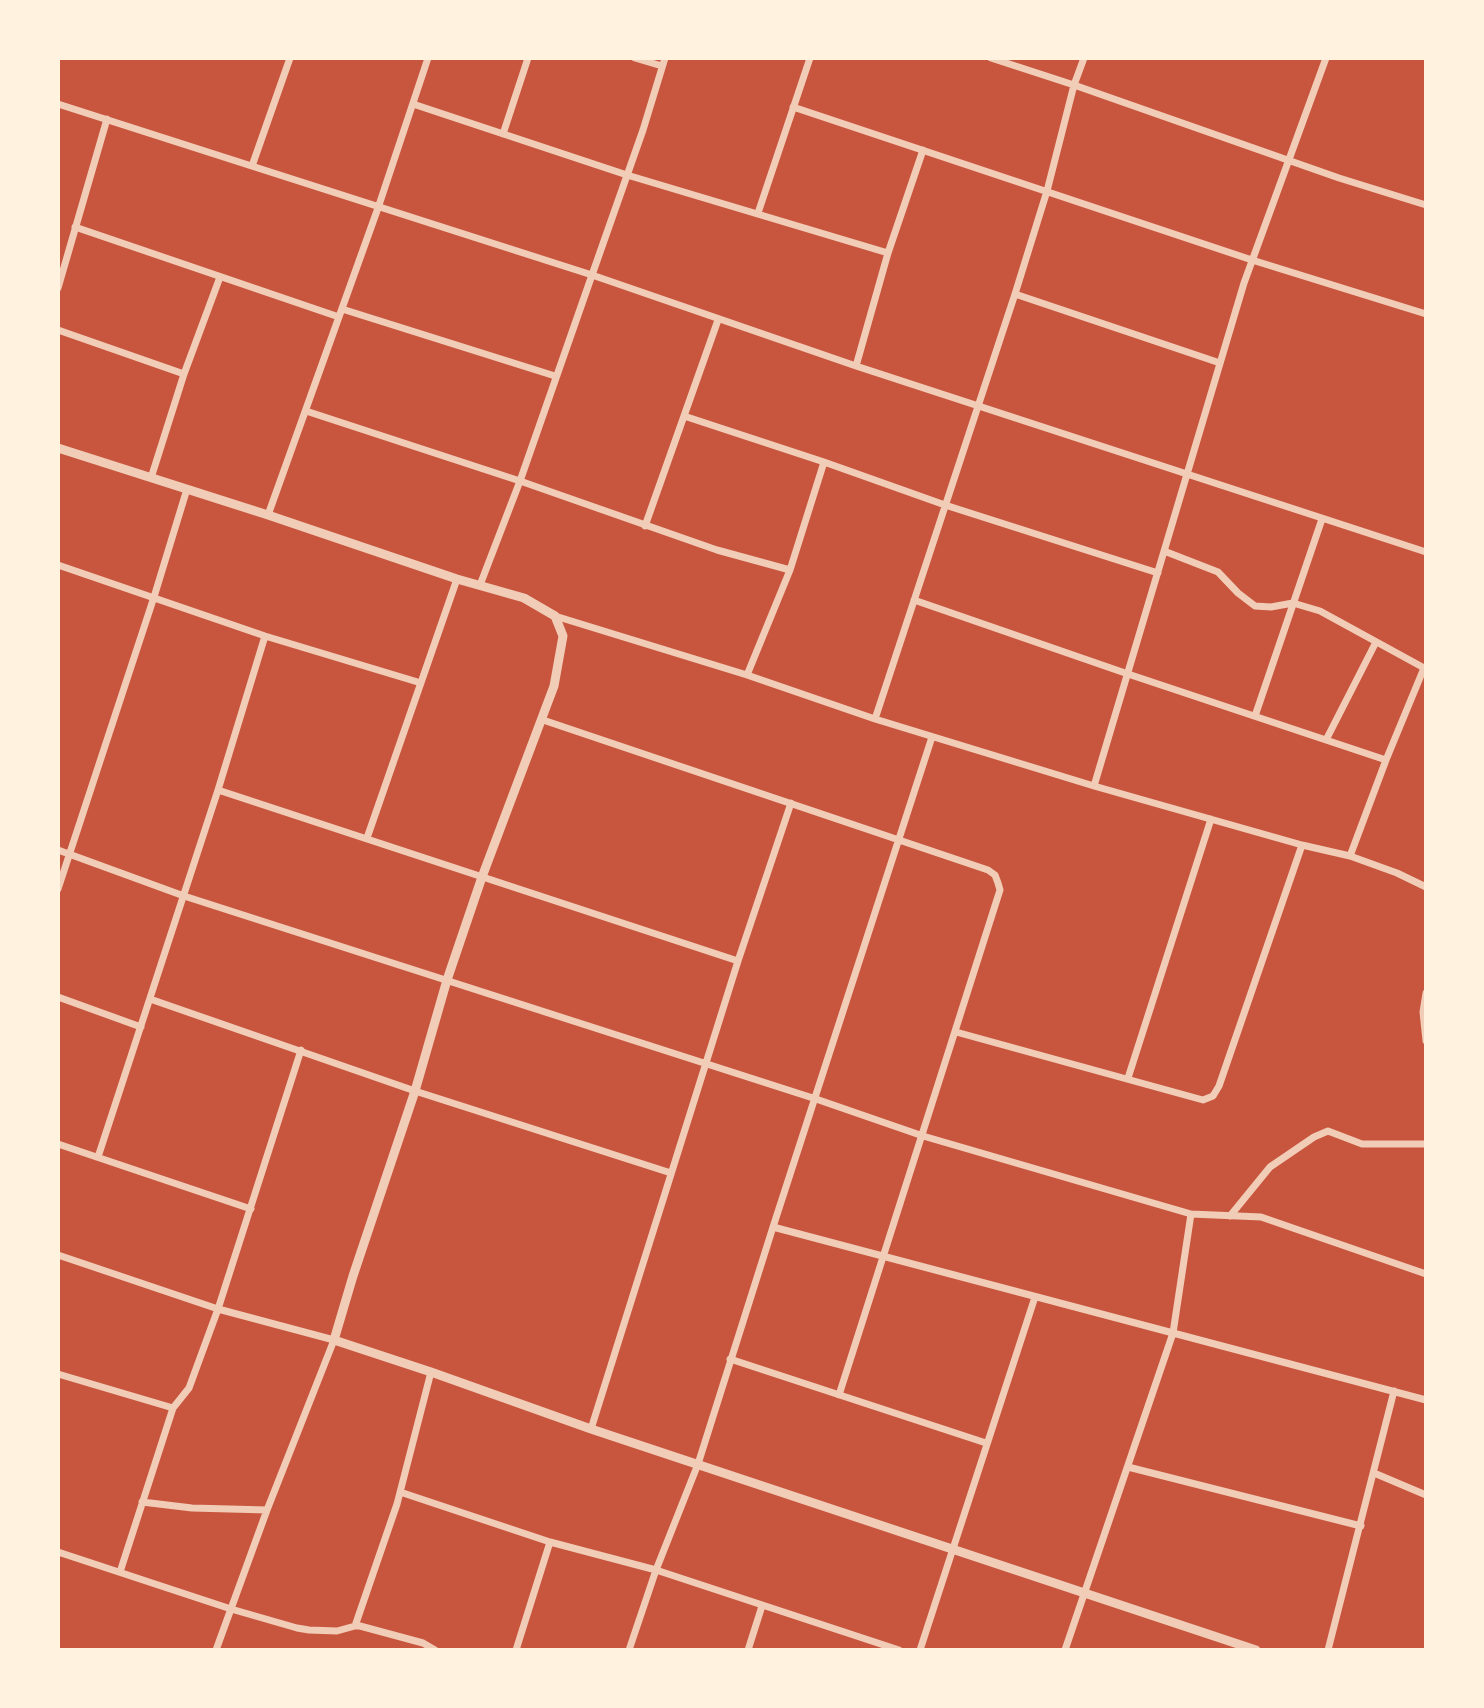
<!DOCTYPE html>
<style>
body{margin:0}
#map{position:relative;width:1484px;height:1708px;overflow:hidden;background:#c8553d;font-family:"Fira Sans Condensed",sans-serif}
canvas{display:block}
.frame{position:absolute;inset:0;border:60px solid #fff3e0;pointer-events:none}
</style>
<div id="map">
<canvas width="1484" height="1708"></canvas>
<div class="frame"></div>
</div>
<script>
const ctx = document.querySelector('canvas').getContext('2d');
ctx.lineJoin = 'round';
function toPath(rows) {
  const path = new Path2D();
  for (const r of rows) {
    path.moveTo(r[0], r[1]);
    for (let i = 2; i < r.length; i += 2) path.lineTo(r[i], r[i + 1]);
  }
  return path;
}
function stroke(path, color, width, dash) {
  ctx.strokeStyle = color;
  ctx.lineWidth = width;
  ctx.lineCap = dash ? 'butt' : 'round';
  ctx.setLineDash(dash || []);
  ctx.stroke(path);
}
const minor = toPath([
 [635,58,662,66],
 [991,58,1074,85,1339,178,1426,205],
 [58,104,592,275,856,366,1426,552],
 [413,104,627,175,888,253],
 [793,107,1252,260,1426,314],
 [503,134,528,58],
 [252,166,290,58],
 [758,213,810,58],
 [75,227,339,317],
 [58,288,107,119],
 [1015,294,1220,363],
 [342,309,555,376],
 [58,330,184,374],
 [856,366,888,253,923,150],
 [306,411,520,481,717,550,790,570],
 [684,416,824,462,945,505,1158,573],
 [151,478,184,374,220,277],
 [268,515,378,208,428,58],
 [645,526,718,320],
 [1164,551,1218,572,1238,593,1255,606,1271,607,1293,603,1320,611,1426,669],
 [58,565,265,636,421,683],
 [480,585,520,481,592,275,643,130,665,58],
 [914,600,1128,674,1386,760],
 [555,616,747,675,875,719,1094,786,1302,845,1350,856,1397,873,1426,887],
 [747,675,790,570,824,462],
 [1255,716,1322,519],
 [875,719,1015,294,1047,191,1074,85,1084,58],
 [543,720,988,870,995,875,998,883,1000,890,839,1395],
 [1326,740,1376,642],
 [1094,786,1244,283,1326,58],
 [218,790,738,961],
 [367,838,457,579],
 [58,850,184,896,816,1099,923,1136,1191,1214,1261,1217,1426,1274],
 [1350,856,1386,760,1424,668],
 [58,889,154,597,187,489],
 [1426,993,1423,1012,1426,1041],
 [58,997,141,1027],
 [150,999,415,1091,671,1173],
 [956,1032,1203,1100,1213,1096,1219,1086,1302,845],
 [1128,1078,1211,819],
 [58,1144,251,1209],
 [98,1157,218,790,265,636],
 [1230,1216,1270,1167,1314,1137,1328,1131,1362,1144,1426,1144],
 [773,1227,1426,1400],
 [58,1255,218,1309,334,1340,267,1510,216,1650],
 [730,1359,986,1443],
 [58,1374,173,1408],
 [591,1429,738,961,791,803],
 [1128,1467,1361,1526],
 [1374,1473,1426,1495],
 [400,1492,550,1542,656,1570,899,1650],
 [142,1502,192,1508,267,1510],
 [58,1552,231,1609,297,1628,309,1630,337,1631,355,1626,397,1504,431,1372],
 [120,1572,173,1408,189,1388,218,1309,301,1050],
 [355,1626,360,1626,423,1643,435,1650],
 [516,1650,550,1542],
 [629,1650,656,1570,698,1464,773,1227,932,737],
 [748,1650,762,1606],
 [920,1650,1035,1297],
 [1065,1650,1173,1333,1191,1214],
 [1328,1650,1394,1391]
]);
const tertiary = toPath([
 [58,448,268,515,457,579,524,598,555,616,563,636,554,686,482,877,447,980,415,1091,353,1276,334,1340,431,1372,591,1429,1256,1650]
]);
stroke(minor, '#f1ccb7', 7);
stroke(tertiary, '#f1ccb7', 9);
</script>
